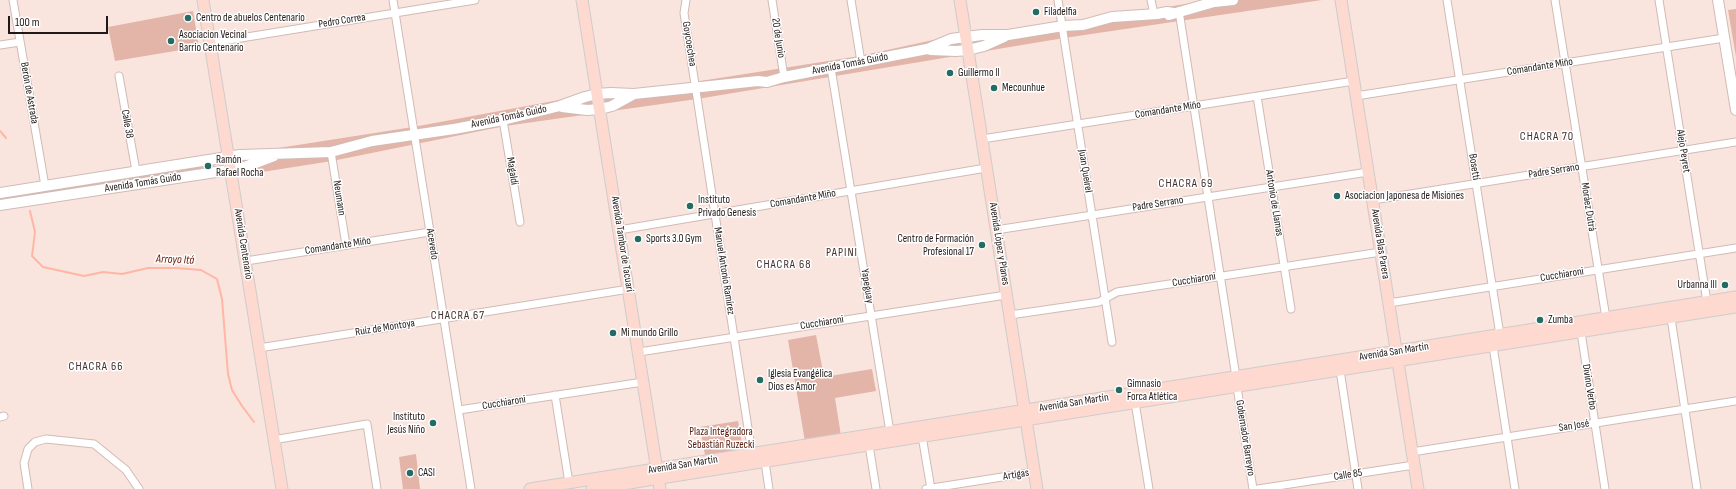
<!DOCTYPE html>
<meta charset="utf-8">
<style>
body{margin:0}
#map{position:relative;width:1736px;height:489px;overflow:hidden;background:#fae4de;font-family:"Sofia Sans Condensed",sans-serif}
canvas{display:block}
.scale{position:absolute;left:8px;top:16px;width:100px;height:18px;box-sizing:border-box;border:2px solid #201816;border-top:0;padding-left:5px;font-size:12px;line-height:14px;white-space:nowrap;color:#201816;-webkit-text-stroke:3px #fff;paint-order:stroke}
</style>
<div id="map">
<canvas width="1736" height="489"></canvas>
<div class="scale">100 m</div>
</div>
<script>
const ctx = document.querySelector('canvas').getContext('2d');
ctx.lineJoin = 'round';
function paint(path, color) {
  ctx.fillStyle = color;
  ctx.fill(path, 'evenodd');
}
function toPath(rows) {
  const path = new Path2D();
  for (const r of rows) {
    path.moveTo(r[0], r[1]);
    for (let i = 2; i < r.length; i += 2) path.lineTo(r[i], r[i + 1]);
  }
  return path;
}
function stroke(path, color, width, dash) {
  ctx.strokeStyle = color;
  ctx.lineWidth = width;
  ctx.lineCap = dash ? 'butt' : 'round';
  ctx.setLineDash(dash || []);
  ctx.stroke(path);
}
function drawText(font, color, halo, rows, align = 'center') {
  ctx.font = font + ' "Sofia Sans Condensed",sans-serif';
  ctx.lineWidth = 3;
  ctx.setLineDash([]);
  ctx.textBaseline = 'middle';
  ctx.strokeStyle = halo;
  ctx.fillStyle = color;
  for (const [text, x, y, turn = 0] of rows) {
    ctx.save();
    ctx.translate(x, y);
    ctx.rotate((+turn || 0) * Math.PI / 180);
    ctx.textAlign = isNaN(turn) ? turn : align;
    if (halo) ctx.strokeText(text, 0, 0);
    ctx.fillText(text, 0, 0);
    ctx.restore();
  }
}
const green = toPath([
 [1210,0,1322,0,1064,38,697,99,505,126,332,161,243,175,240,154,413,127,597,93,694,82,860,56,965,33,1062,24],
 [1736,9,1736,57,1728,10],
 [193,11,199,47,115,61,108,27],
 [213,162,214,168,0,201,0,195],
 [816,335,824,377,872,369,876,391,835,398,841,436,805,442,788,340],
 [738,421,743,449,705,455,700,427],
 [416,454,420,489,403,489,399,457]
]);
const stream = toPath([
 [0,131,6,138],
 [30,211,35,232,32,256,43,267,84,276,103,272,122,274,148,268,176,268,201,270,217,279,222,299,228,374,232,390,242,406,254,422]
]);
const minor = toPath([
 [13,0,45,186],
 [393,0,471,489],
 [686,0,684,13,752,454],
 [772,0,784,77],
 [851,0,861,62],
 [1058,0,1112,342],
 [1151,0,1154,14],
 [1447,0,1500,335],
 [1555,0,1606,318],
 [1659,0,1707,302],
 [1179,11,1236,377],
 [210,43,475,0],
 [0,45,20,42],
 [831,68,890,432],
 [119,76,136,171],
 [1257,96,1291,309],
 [1356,96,1724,38],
 [503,120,520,222],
 [982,139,1354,81],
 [331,152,346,245],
 [1373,200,1736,142],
 [619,230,986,168],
 [996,230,1368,172],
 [246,261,430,232],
 [1389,303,1736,248],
 [1010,315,1099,302,1117,292,1381,252],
 [1671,318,1697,489],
 [1581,332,1605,489],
 [1493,346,1515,489],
 [259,348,629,289],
 [639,352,1006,295],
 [1340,370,1358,489],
 [1237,387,1253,489],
 [555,395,569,483],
 [1135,402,1149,489],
 [459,410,643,382],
 [0,417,4,416],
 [922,436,931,489],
 [273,440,367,424,377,489],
 [869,445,876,489],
 [1412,452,1736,401],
 [765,462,769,489],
 [28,489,24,463,28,449,35,442,46,439,94,444,126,470,139,489],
 [926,489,1034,472],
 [1258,489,1414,465]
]);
const secondary = toPath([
 [1718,0,1736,110],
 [1169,15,1214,2,1233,0],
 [931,50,956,51,968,50,984,46,1004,37],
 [562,107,587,110,600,109,612,106,634,94],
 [0,193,240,155,331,152,372,141,454,129,503,120,560,106,585,97,597,94,611,93,634,94,758,81,767,82,784,77,927,49,951,39,966,37,982,35,1008,35,1063,26,1083,25,1112,17,1157,14,1167,12,1174,13],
 [0,205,242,168,274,156]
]);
const primary = toPath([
 [203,0,282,489],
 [582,0,660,489],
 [960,0,1037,489],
 [1341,0,1418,489],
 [530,489,1736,297],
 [592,489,1736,307]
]);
const markers = [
 [1036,12,4,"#236b63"],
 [188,18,4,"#236b63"],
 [171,41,4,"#236b63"],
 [950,73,4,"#236b63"],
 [994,88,4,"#236b63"],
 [208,166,4,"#236b63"],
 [1337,196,4,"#236b63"],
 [690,206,4,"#236b63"],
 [638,239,4,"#236b63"],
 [982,245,4,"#236b63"],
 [1725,285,4,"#236b63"],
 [1540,320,4,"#236b63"],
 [613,333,4,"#236b63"],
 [760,380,4,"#236b63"],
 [1119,390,4,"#236b63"],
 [433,423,4,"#236b63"],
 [410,473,4,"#236b63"]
];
const poiNames = [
 ["Filadelfia",1044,12],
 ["Centro de abuelos Centenario",196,18],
 ["Asociacion Vecinal",179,35],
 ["Barrio Centenario",179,48],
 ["Guillermo II",958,73],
 ["Mecounhue",1002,88],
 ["Ramón",216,160],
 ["Rafael Rocha",216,173],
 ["Asociacion Japonesa de Misiones",1345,196],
 ["Instituto",698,200],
 ["Privado Genesis",698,213],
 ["Sports 3.0 Gym",646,239],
 ["Centro de Formación",974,239,"right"],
 ["Profesional 17",974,252,"right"],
 ["Urbanna III",1717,285,"right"],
 ["Zumba",1548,320],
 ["Mi mundo Grillo",621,333],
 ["Iglesia Evangélica",768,374],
 ["Dios es Amor",768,387],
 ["Gimnasio",1127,384],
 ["Forca Atlética",1127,397],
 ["Instituto",425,417,"right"],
 ["Jesús Niño",425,430,"right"],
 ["CASI",418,473]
];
const streetNames = [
 ["Pedro Correa",342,21,-9],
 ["20 de Junio",778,38,81],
 ["Goycoechea",689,44,81],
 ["Avenida Tomás Guido",850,64,-11],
 ["Comandante Miño",1540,67,-9],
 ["Berón de Astrada",29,93,80],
 ["Comandante Miño",1168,110,-9],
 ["Avenida Tomás Guido",509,117,-12],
 ["Calle 38",127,124,80],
 ["Alejo Peyret",1683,151,81],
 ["Bosetti",1474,167,81],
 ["Magaldi",512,171,81],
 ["Juan Queirel",1085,171,81],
 ["Padre Serrano",1554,171,-9],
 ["Avenida Tomás Guido",143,183,-9],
 ["Neumann",339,198,81],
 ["Comandante Miño",803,199,-10],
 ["Antonio de Llamas",1274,203,81],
 ["Padre Serrano",1158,204,-9],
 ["Moráez Dutrá",1588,207,81],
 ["Avenida Centenario",243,244,81],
 ["Acevedo",432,244,81],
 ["Avenida Tambor de Tacuarí",622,244,81],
 ["Avenida López y Planes",999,244,81],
 ["Avenida Blas Parera",1380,244,81],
 ["Comandante Miño",338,246,-9],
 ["Manuel Antonio Ramírez",724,271,81],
 ["Cucchiaroni",1562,275,-9],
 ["Cucchiaroni",1194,280,-9],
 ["Yapeguay",867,286,81],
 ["Cucchiaroni",822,323,-9],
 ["Ruíz de Montoya",385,328,-9],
 ["Avenida San Martín",1394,352,-9],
 ["Divino Verbo",1589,387,81],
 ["Cucchiaroni",504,403,-9],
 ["Avenida San Martín",1074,403,-9],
 ["San José",1574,426,-9],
 ["Gobernador Barreyro",1245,438,81],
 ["Avenida San Martín",683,465,-9],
 ["Artigas",1016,475,-9],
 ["Calle 85",1348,475,-9]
];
const parkNames = [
 ["Plaza Integradora",721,432],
 ["Sebastián Ruzecki",721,445]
];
const neighbourhoodNames = [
 ["CHACRA 70",1547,137],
 ["CHACRA 69",1186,184],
 ["PAPINI",842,253],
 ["CHACRA 68",784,265],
 ["CHACRA 67",458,316],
 ["CHACRA 66",96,367]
];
const waterNames = [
 ["Arroyo Itá",175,260,2]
];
paint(green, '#e3b4a8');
stroke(stream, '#ffb6a4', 2);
stroke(minor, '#d1bbb6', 9);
stroke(secondary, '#d1bbb6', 12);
stroke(primary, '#cecccc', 13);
stroke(minor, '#fff', 7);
stroke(secondary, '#fff', 10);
stroke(primary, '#fdd9d0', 11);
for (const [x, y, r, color] of markers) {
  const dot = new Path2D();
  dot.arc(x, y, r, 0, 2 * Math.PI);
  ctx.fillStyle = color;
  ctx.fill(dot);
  stroke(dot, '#fff', 1.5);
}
drawText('11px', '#201816', '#fff', poiNames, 'left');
drawText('11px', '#201816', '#fff', streetNames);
drawText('11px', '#541607', '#fff', parkNames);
ctx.letterSpacing = '1px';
drawText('12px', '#402f2b', '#fff', neighbourhoodNames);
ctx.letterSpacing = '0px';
drawText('italic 12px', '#661400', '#fff', waterNames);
</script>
